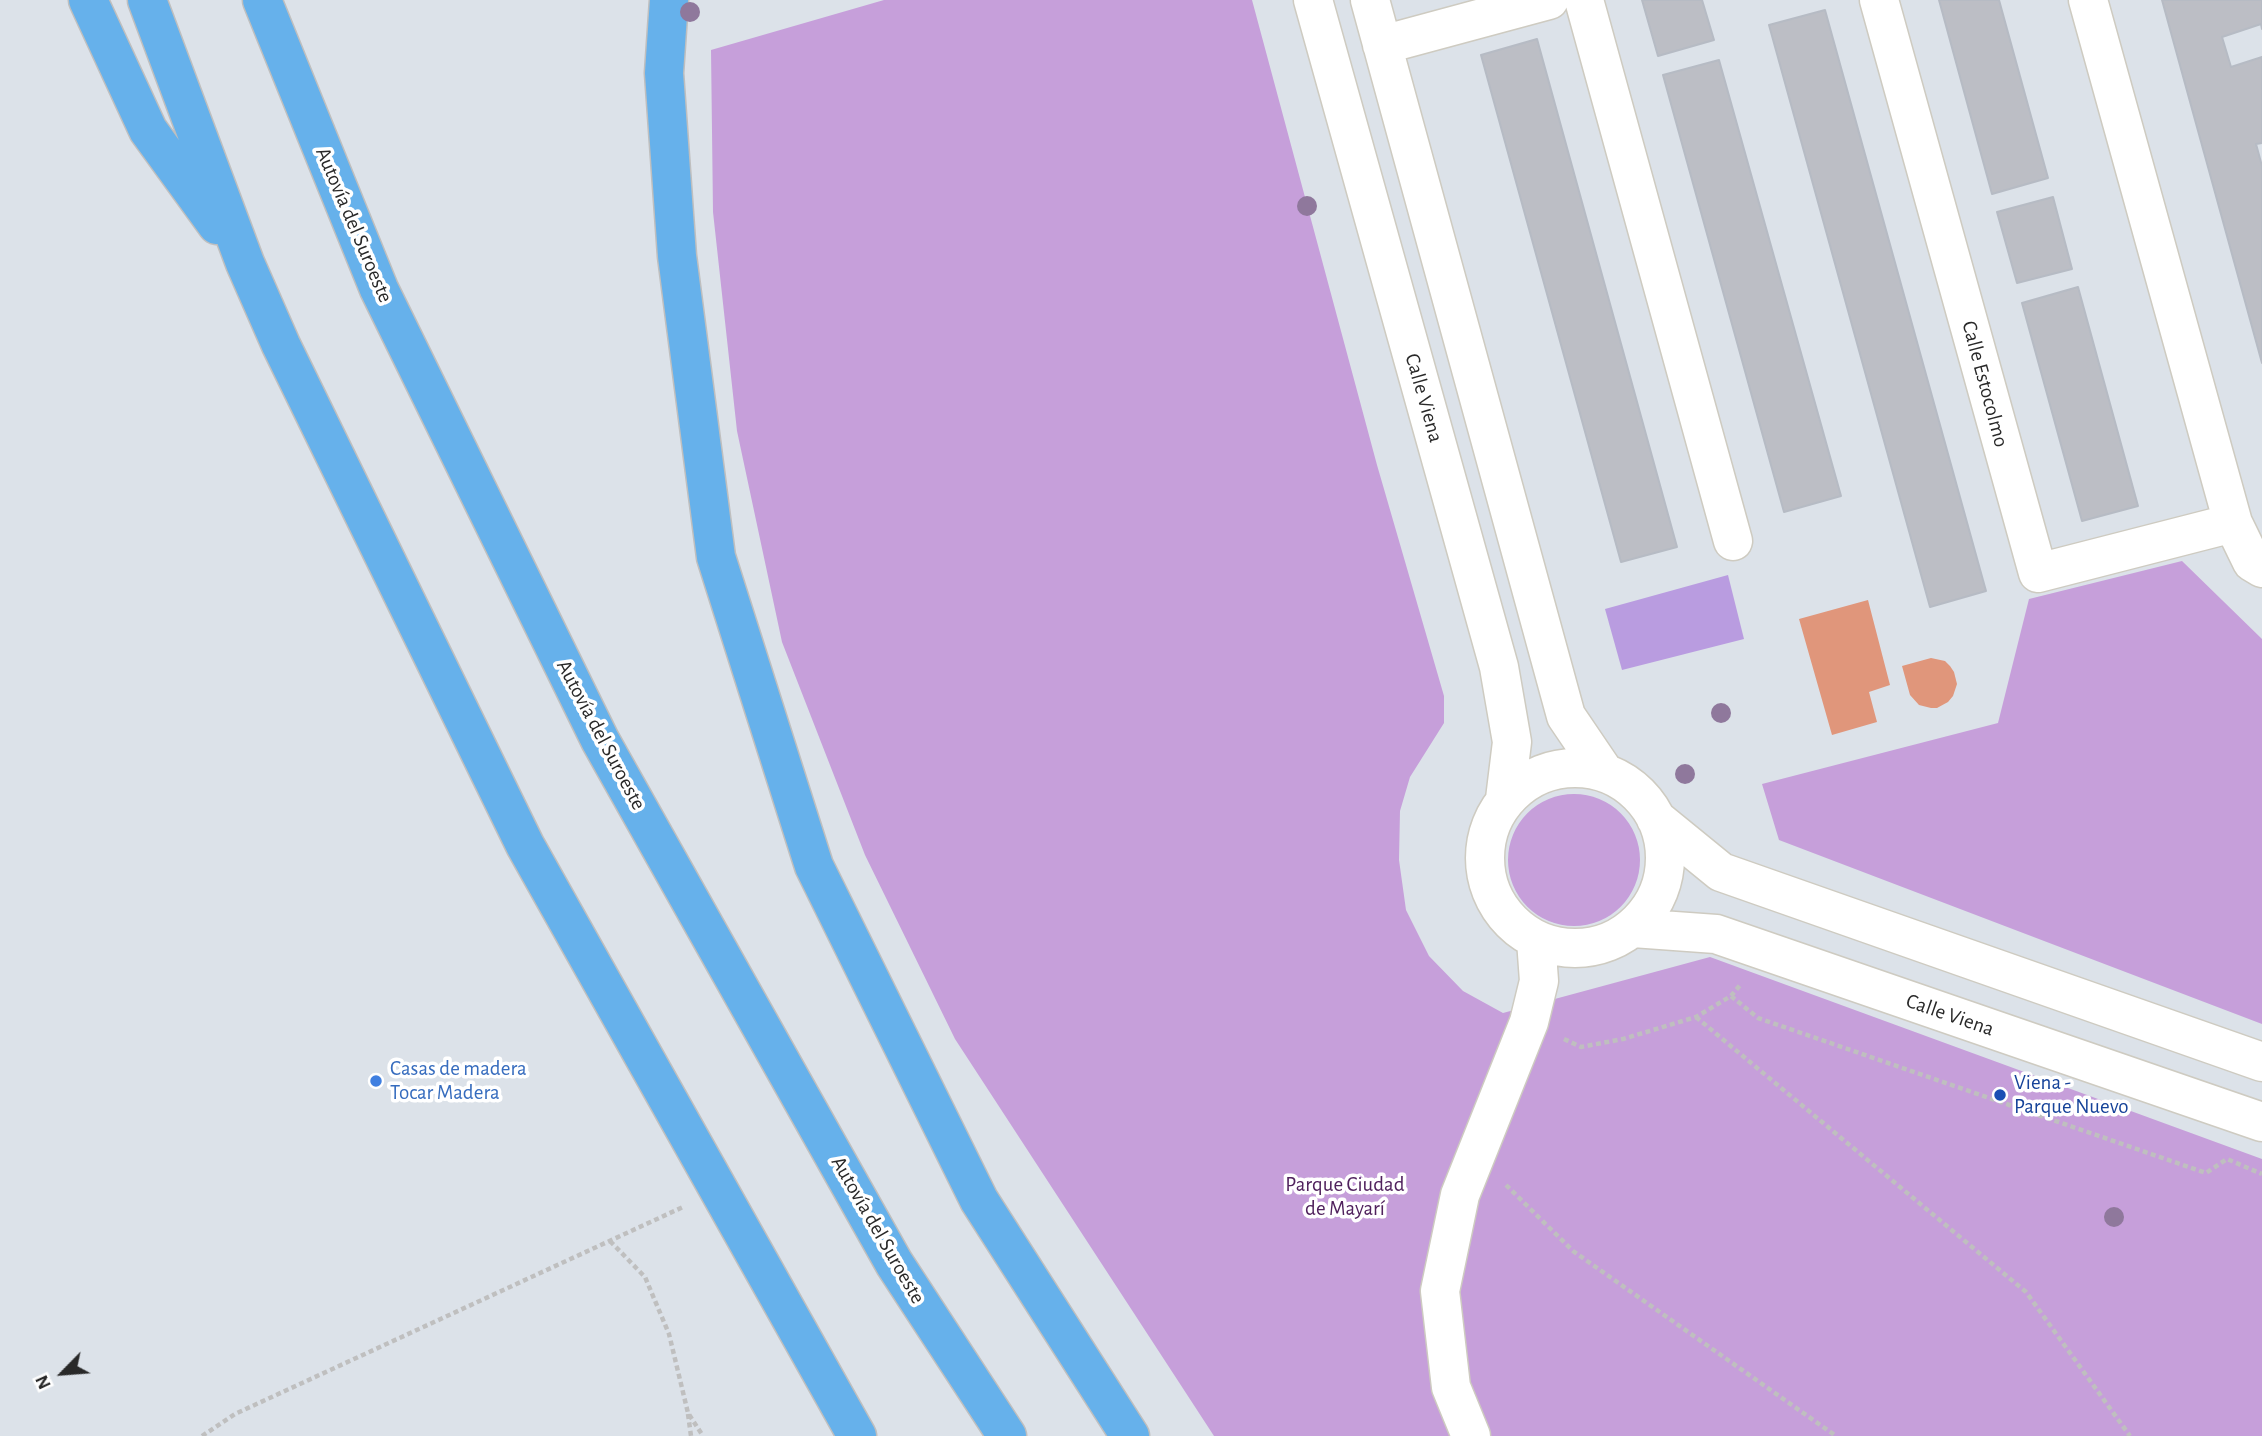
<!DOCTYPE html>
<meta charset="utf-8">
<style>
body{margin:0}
#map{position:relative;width:2262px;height:1436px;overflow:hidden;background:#dce2e9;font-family:"Alegreya Sans",sans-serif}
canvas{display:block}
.north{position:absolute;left:28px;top:1338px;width:70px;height:70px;-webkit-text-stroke:5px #fff;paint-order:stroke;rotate:245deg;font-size:19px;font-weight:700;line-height:28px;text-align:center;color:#292929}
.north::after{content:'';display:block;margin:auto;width:24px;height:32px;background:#292929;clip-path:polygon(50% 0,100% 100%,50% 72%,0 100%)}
</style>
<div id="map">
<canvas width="2262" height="1436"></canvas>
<div class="north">N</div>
</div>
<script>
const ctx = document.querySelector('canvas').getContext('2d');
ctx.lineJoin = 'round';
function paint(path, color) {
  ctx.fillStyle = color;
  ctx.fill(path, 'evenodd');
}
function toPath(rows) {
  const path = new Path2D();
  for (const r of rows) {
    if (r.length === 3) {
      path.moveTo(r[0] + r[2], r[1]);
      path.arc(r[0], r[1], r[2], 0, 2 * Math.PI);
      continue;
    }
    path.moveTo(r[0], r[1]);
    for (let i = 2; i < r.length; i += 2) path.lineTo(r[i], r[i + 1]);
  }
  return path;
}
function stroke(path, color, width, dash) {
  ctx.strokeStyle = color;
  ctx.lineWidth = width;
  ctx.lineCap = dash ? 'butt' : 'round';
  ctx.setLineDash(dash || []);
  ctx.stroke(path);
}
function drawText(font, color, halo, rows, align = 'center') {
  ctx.font = font + ' "Alegreya Sans",sans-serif';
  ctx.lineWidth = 7;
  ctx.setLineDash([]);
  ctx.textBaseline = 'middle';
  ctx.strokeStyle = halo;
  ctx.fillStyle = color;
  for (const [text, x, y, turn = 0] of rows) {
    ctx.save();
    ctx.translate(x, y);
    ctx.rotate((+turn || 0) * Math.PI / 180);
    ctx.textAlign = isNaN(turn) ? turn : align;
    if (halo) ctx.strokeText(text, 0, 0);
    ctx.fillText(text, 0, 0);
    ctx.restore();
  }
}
const green = toPath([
 [884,0,1252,0,1377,465,1444,696,1444,723,1410,777,1400,811,1399,860,1406,910,1429,956,1463,991,1503,1013,1710,957,2262,1159,2262,1436,1214,1436,955,1039,865,855,782,642,737,431,713,212,711,50],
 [2182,561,2262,639,2262,1024,1779,840,1762,784,1998,723,2029,599],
 [1574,860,66]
]);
const pitch = toPath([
 [1728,575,1744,639,1622,670,1605,609]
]);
const water = toPath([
 [1868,600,1890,685,1869,692,1877,722,1832,735,1799,619],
 [1931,658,1945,661,1950,666,1954,672,1957,684,1953,696,1948,702,1937,708,1931,708,1919,705,1910,695,1902,666]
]);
const building = toPath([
 [1642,0,1702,0,1714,40,1658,56,1642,0],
 [1939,0,1999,0,2048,178,1992,194,1939,0],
 [2162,0,2262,0,2262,29,2261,24,2222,37,2231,67,2262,57,2262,143,2256,144,2262,166,2262,363,2162,0],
 [1825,10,1986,591,1930,607,1769,25,1825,10],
 [1537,39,1677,547,1621,562,1481,55,1537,39],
 [1719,60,1841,496,1784,512,1663,75,1719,60],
 [2053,197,2072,269,2017,283,1997,212,2053,197],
 [2078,287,2138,506,2082,521,2022,303,2078,287]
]);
const path = toPath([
 [1731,996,1758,1018,2206,1173,2227,1159,2262,1174],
 [1696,1017,2026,1292,2130,1436],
 [1564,1039,1581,1047,1623,1039,1696,1017,1731,996,1741,984],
 [1506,1185,1573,1251,1836,1436],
 [610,1241,645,1277,669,1334,688,1413,703,1436],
 [688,1414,691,1436],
 [202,1436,235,1414,683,1207]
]);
const minor = toPath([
 [1313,0,1499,667,1512,742,1505,799],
 [1370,0,1566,716,1604,772],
 [1584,0,1733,541],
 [1879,0,2038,573,2233,523],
 [2088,0,2233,523,2252,562,2262,568],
 [1382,45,1549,0],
 [1575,858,90],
 [1656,819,1721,872,2262,1062],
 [1633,928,1716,934,2262,1122],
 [1471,1436,1451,1387,1440,1291,1460,1195,1529,1022,1539,981,1536,940]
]);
const highway = toPath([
 [88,0,148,130,217,225],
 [147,0,245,263,281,345,525,845,857,1436],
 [262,0,379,289,600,740,894,1263,1007,1436],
 [669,0,664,73,677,256,716,557,814,866,979,1200,1130,1436]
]);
const trees = [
 [690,12],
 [1307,206],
 [1721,713],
 [1685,774],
 [2114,1217]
];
const markers = [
 [376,1081,7,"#3f7fe0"],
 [2000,1095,7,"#1a4fb4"]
];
const streetNames = [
 ["Autovía del Suroeste",354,225,67],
 ["Calle Estocolmo",1985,384,75],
 ["Calle Viena",1424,398,74],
 ["Autovía del Suroeste",601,735,62],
 ["Calle Viena",1950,1015,19],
 ["Autovía del Suroeste",878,1230,60]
];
const shopNames = [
 ["Casas de madera",390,1069],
 ["Tocar Madera",390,1093]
];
const transitNames = [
 ["Viena -",2014,1083],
 ["Parque Nuevo",2014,1107]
];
const parkNames = [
 ["Parque Ciudad",1345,1185],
 ["de Mayarí",1345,1209]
];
paint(green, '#c69fda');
paint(pitch, '#b99ce0');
paint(water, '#e0967b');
paint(building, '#bcbec5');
stroke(building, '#b6bbc4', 2);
stroke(minor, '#cecbc1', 41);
stroke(highway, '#bfbfbf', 41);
stroke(path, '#bfbfbf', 4.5, [5, 3.5]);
stroke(minor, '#fff', 38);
stroke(highway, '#66b1eb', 38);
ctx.fillStyle = '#8f789c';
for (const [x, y] of trees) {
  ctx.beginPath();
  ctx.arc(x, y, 10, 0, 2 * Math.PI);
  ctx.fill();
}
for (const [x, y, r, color] of markers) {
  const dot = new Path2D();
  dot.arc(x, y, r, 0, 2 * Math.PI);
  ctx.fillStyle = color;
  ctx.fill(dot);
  stroke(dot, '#fff', 2.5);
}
drawText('21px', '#292929', '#fff', streetNames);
drawText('21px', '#366cbe', '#fff', shopNames, 'left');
drawText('21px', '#164399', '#fff', transitNames, 'left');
drawText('21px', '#50225d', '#fff', parkNames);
</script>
